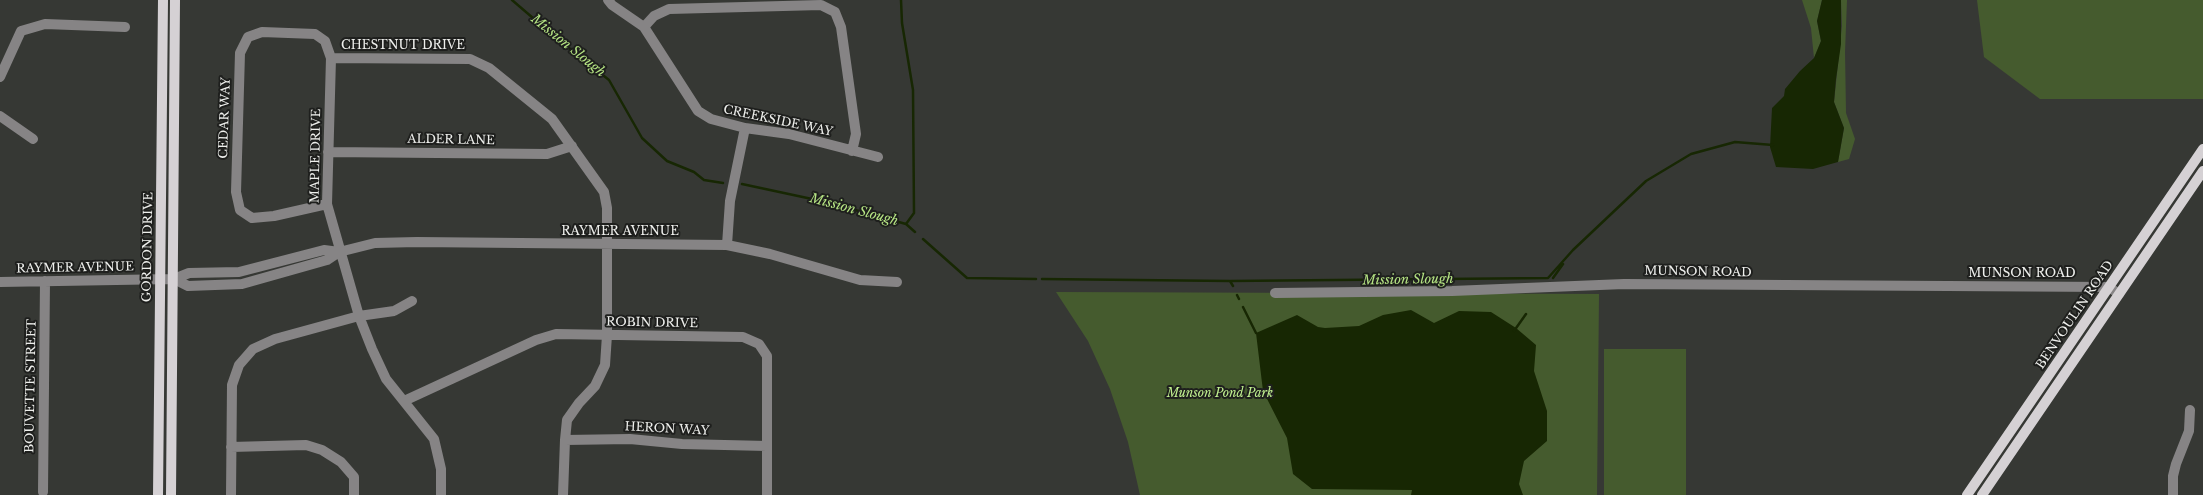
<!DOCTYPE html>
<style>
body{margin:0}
canvas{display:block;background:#363834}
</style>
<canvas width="2203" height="495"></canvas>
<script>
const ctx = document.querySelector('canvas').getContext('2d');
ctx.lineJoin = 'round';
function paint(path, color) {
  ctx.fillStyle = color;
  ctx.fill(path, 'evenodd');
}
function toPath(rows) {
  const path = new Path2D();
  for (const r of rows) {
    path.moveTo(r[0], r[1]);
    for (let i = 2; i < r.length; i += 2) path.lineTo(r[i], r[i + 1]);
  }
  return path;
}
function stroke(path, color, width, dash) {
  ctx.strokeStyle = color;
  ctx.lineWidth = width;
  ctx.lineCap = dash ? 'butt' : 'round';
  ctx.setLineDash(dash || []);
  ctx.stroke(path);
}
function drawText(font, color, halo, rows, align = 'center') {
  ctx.font = font + ' "Libre Baskerville",serif';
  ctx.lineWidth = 4;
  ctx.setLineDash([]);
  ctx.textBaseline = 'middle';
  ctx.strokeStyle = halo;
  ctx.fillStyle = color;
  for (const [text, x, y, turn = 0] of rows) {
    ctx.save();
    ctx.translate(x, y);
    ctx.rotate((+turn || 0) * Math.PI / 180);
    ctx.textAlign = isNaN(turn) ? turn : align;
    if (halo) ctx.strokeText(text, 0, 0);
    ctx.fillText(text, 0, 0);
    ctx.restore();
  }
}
const green = toPath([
 [1802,0,1822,0,1817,21,1821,41,1814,58,1811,28],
 [1841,0,1847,0,1845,52,1846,113,1855,139,1849,159,1838,162,1844,128,1834,102,1842,26],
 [1977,0,2203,0,2203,99,2040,99,1984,57],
 [1056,292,1599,294,1597,495,1140,495,1128,442,1110,389,1088,341],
 [1604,349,1686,349,1686,495,1604,495]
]);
const water = toPath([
 [1822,0,1841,0,1841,44,1836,79,1834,102,1844,128,1838,162,1813,169,1776,167,1770,147,1772,108,1784,96,1785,89,1800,71,1814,58,1821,41,1817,21],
 [1411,310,1434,323,1459,311,1491,312,1516,328,1536,345,1534,371,1547,411,1547,441,1524,461,1519,484,1523,495,1411,495,1412,490,1312,489,1293,474,1287,438,1263,391,1256,333,1297,315,1318,327,1325,328,1359,326,1383,315]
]);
const stream = toPath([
 [512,0,554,36,609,80,642,138,667,161,694,172,704,180,723,183],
 [901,0,902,23,913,90,914,213,906,224],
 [742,184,826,202,906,224,915,232],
 [923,239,967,278,1036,279],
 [1573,250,1646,181,1691,154,1735,142,1773,145],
 [1553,278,1563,264],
 [1042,279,1230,281,1233,286],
 [1230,281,1548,278,1573,250],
 [1237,295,1239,299],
 [1243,307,1256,333],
 [1514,331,1526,314]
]);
const minor = toPath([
 [608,0,612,5,644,27,698,111,711,119,745,128,789,134,878,157],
 [644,27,654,16,669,9,821,5,835,12,841,27,856,134,852,151],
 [331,58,470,59,489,68,552,119,604,192,607,208,607,335,605,365,595,386,579,403,567,420,565,440,563,495],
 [0,77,21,31,45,24,125,27],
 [0,116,33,139],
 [328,152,547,154,572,146],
 [327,204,274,216,252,218,240,210,236,192,240,53,248,37,262,32,315,34,325,41,331,58,327,204,359,316,372,349,386,379,434,439,441,469,441,495],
 [727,245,730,201,745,128],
 [174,279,188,286,242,284,327,260,339,252],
 [0,282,174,279,189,273,239,272,324,250,339,252,375,243,417,242,727,245,770,254,860,280,897,282],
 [1275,293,1452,291,1624,284,2109,287,2119,294],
 [404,401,536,340,556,334,743,337,759,344,767,356,767,495],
 [565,440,630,439,682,444,767,446],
 [231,447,306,445,322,450,341,462,354,477,354,495],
 [43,492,45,281],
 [231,495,232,385,239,365,253,349,275,339,359,316,394,311,412,301],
 [2173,495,2173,476,2176,464,2189,431,2190,410]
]);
const major = toPath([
 [158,495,163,0],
 [171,495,175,0],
 [1967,495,2203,149],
 [1982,495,2203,171]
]);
const streetNames = [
 ["CHESTNUT DRIVE",403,46],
 ["CEDAR WAY",225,118,-88],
 ["CREEKSIDE WAY",778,121,12],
 ["ALDER LANE",451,140,1],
 ["MAPLE DRIVE",316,156,-89],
 ["RAYMER AVENUE",620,232],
 ["GORDON DRIVE",148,247,-89],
 ["RAYMER AVENUE",75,268,-1],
 ["MUNSON ROAD",1698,272,1],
 ["MUNSON ROAD",2022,274],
 ["BENVOULIN ROAD",2075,315,-56],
 ["ROBIN DRIVE",652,323,1],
 ["BOUVETTE STREET",31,386,-89],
 ["HERON WAY",667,429,3]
];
const parkNames = [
 ["Munson Pond Park",1220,394]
];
const waterNames = [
 ["Mission Slough",568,46,39],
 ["Mission Slough",854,210,15],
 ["Mission Slough",1408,280,-1]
];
paint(green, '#455b2e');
paint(water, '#172703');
stroke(stream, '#172703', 2.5);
stroke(minor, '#868485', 10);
stroke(major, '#d5d1d4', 10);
drawText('12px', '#eeefec', '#1e1f1d', streetNames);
drawText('italic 12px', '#c1f190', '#1e1f1d', parkNames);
drawText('italic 13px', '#b6e584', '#1e1f1d', waterNames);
</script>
